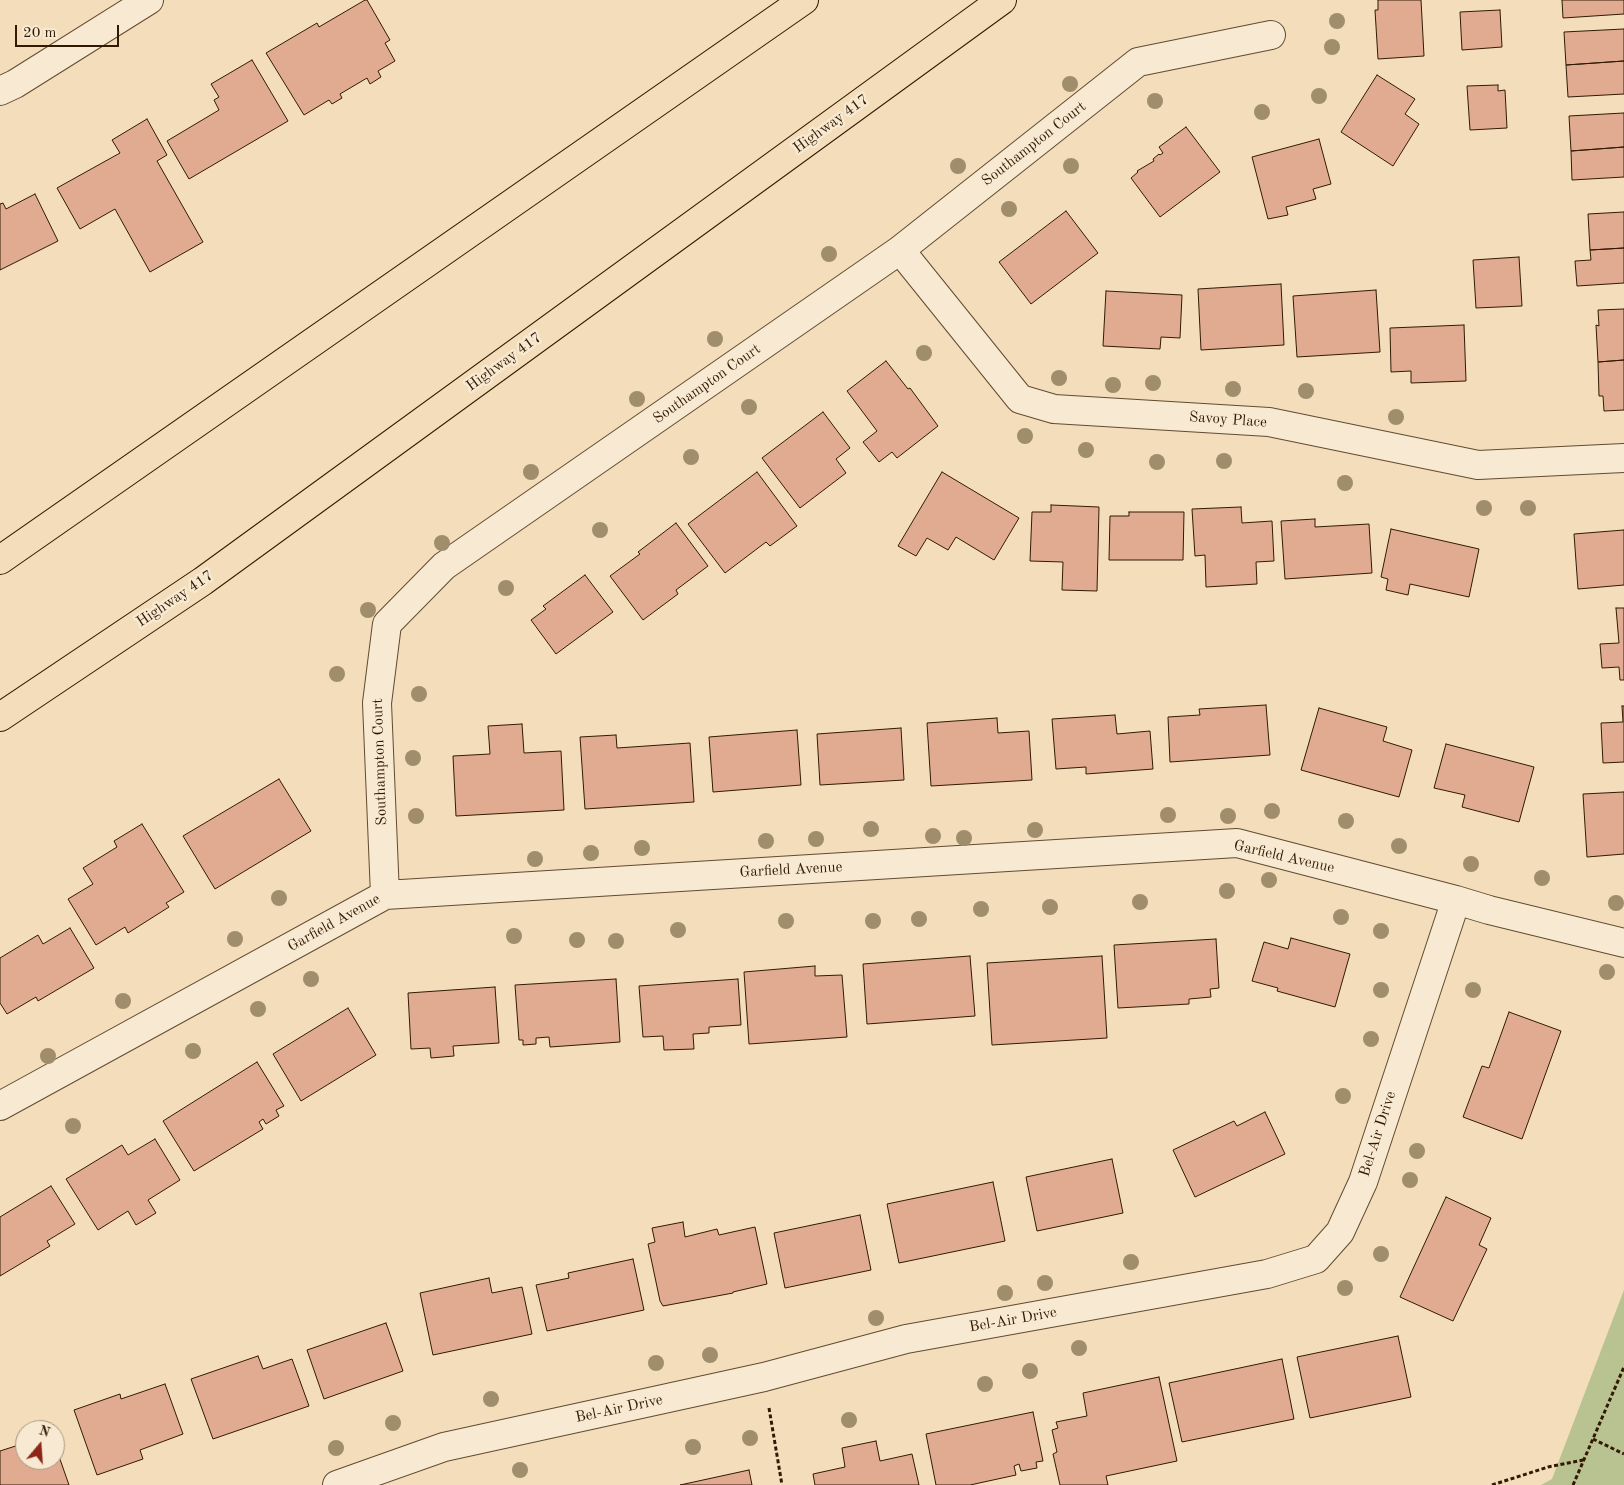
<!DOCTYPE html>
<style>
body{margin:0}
#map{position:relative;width:1624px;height:1485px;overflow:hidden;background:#f3ddba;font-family:"Old Standard TT",serif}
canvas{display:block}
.north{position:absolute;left:15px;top:1420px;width:50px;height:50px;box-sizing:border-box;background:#f7e9d2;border:1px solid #a8967f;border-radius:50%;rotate:18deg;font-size:14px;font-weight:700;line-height:20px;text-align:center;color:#321a02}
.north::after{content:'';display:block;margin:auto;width:18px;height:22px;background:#8f2418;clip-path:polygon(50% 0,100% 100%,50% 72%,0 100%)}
.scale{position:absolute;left:15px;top:25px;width:104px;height:22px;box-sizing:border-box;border:2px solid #321a02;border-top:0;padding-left:6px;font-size:15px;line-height:18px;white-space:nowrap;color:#321a02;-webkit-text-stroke:4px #f7e9d2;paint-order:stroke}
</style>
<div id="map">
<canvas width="1624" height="1485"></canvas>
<div class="north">N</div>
<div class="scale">20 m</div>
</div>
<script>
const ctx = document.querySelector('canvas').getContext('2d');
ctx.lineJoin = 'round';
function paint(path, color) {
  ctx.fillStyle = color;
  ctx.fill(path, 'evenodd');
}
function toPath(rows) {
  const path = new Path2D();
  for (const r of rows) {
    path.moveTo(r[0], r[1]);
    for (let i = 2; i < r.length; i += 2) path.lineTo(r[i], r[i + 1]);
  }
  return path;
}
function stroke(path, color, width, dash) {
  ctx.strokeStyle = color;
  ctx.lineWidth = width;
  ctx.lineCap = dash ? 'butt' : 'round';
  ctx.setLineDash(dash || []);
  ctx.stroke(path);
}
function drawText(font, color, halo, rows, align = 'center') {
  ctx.font = font + ' "Old Standard TT",serif';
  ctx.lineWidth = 5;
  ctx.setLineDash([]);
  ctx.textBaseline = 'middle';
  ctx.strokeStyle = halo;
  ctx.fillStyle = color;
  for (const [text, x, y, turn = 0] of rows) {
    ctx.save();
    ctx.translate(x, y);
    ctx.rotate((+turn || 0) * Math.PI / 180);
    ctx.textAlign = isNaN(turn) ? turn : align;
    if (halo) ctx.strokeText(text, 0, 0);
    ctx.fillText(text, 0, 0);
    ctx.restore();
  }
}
const green = toPath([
 [1624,1290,1624,1485,1541,1485,1552,1479]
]);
const building = toPath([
 [365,0,367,0,390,40,385,43,395,61,378,71,381,77,370,84,367,78,340,94,342,98,332,104,329,100,304,115,266,53,317,23,319,27,365,0],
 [1378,0,1421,0,1424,56,1378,59,1375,10,1378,10,1378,0],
 [1562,0,1624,0,1624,14,1563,18,1562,0],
 [1500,10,1502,47,1462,50,1460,12,1500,10],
 [1624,29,1624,61,1566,65,1564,32,1624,29],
 [252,60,288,121,189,179,167,141,219,110,214,100,219,97,211,84,252,60],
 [1624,61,1624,94,1568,97,1566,65,1624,61],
 [1377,75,1415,99,1405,114,1419,124,1393,166,1341,132,1377,75],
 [1498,85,1498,91,1505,90,1507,128,1470,130,1467,86,1498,85],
 [1624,113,1624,147,1571,151,1569,116,1624,113],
 [147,119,167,155,157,161,203,242,150,272,115,209,80,229,57,188,120,153,112,140,147,119],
 [1186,127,1220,172,1160,217,1131,178,1138,172,1137,171,1154,161,1153,159,1159,154,1160,155,1163,153,1159,147,1186,127],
 [1319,139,1331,184,1313,189,1316,199,1286,207,1288,215,1268,219,1252,157,1319,139],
 [1624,147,1624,177,1572,180,1571,151,1624,147],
 [35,194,58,241,0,270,0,204,3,203,6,209,35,194],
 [1066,211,1098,253,1031,304,999,262,1066,211],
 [1624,212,1624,248,1590,250,1588,214,1624,212],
 [1624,248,1624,283,1577,286,1575,261,1591,260,1590,250,1624,248],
 [1519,257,1522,306,1476,308,1473,260,1519,257],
 [1281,284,1284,345,1201,350,1198,289,1281,284],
 [1376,290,1380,352,1297,357,1293,296,1376,290],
 [1106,291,1182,295,1180,338,1161,337,1160,349,1103,346,1106,291],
 [1624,309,1624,360,1598,362,1596,325,1599,326,1598,310,1624,309],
 [1464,325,1466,381,1411,383,1411,371,1391,372,1390,328,1464,325],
 [1624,360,1624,410,1604,411,1603,396,1599,396,1598,362,1624,360],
 [886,361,908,389,910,388,938,426,897,458,892,452,879,462,863,442,877,431,847,391,886,361],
 [823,412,850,448,836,459,846,473,800,508,762,458,823,412],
 [757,472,797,526,770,546,766,542,725,573,688,524,757,472],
 [942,472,1019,518,994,560,956,537,948,550,927,538,916,556,898,546,942,472],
 [1051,505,1099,507,1097,591,1062,590,1063,562,1030,561,1032,512,1051,512,1051,505],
 [1241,507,1242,523,1272,521,1274,561,1256,562,1257,584,1206,587,1205,555,1195,556,1192,509,1241,507],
 [1129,512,1184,512,1183,560,1109,560,1110,516,1129,516,1129,512],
 [1315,519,1315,527,1369,524,1372,573,1285,579,1281,521,1315,519],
 [676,523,708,566,676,590,678,594,643,620,610,576,640,554,638,552,676,523],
 [1391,529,1479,549,1469,597,1410,584,1408,595,1386,590,1388,579,1381,577,1391,529],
 [1624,530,1624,585,1578,589,1574,534,1624,530],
 [585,575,613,612,556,654,531,620,546,609,543,606,585,575],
 [1616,608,1624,608,1624,680,1620,680,1619,667,1602,668,1600,644,1619,643,1616,608],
 [1266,705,1270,755,1170,762,1168,717,1200,715,1199,709,1266,705],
 [1622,706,1624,706,1624,762,1603,763,1601,723,1623,722,1622,706],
 [1319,708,1387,727,1383,741,1412,750,1399,797,1301,770,1319,708],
 [1115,715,1117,734,1150,731,1153,769,1086,774,1086,767,1056,769,1052,719,1115,715],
 [997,718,998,733,1029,731,1032,780,931,786,927,723,997,718],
 [522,724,524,753,561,751,564,810,456,816,453,756,490,754,488,726,522,724],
 [901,728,904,780,820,785,817,734,901,728],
 [797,730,801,785,713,792,709,737,797,730],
 [616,735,617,748,690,743,694,802,585,809,580,737,616,735],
 [1446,744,1534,767,1519,822,1462,807,1465,795,1434,788,1446,744],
 [279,779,311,831,215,889,183,836,279,779],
 [1624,792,1624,854,1587,857,1583,794,1624,792],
 [142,824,184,892,166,903,169,907,128,933,125,927,96,945,68,899,93,884,83,868,117,847,114,841,142,824],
 [70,928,94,968,38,1001,36,997,7,1014,0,1003,0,958,38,935,43,944,70,928],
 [1291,938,1350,954,1335,1007,1277,991,1278,988,1252,981,1264,942,1288,949,1291,938],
 [1216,939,1219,988,1210,989,1211,997,1189,999,1189,1004,1118,1008,1114,945,1216,939],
 [970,956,975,1016,867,1024,863,964,970,956],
 [1102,956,1107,1038,992,1045,987,963,1102,956],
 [815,966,815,976,842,975,847,1037,749,1044,744,972,815,966],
 [616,979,620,1042,550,1047,549,1037,536,1038,536,1044,523,1045,523,1040,519,1040,515,985,616,979],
 [738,979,741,1025,709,1027,709,1033,693,1034,694,1049,664,1050,663,1036,643,1037,639,986,738,979],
 [495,987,499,1043,453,1046,454,1056,431,1058,430,1048,411,1049,408,993,495,987],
 [348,1008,376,1055,301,1101,273,1054,348,1008],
 [1509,1012,1561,1031,1522,1139,1463,1117,1482,1066,1489,1068,1509,1012],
 [257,1062,284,1106,276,1110,279,1116,266,1124,263,1119,259,1122,263,1129,194,1171,163,1121,257,1062],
 [1265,1112,1285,1154,1195,1197,1173,1150,1234,1121,1237,1126,1265,1112],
 [155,1139,180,1180,148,1200,156,1213,136,1225,128,1211,98,1230,66,1179,122,1145,128,1155,155,1139],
 [1112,1159,1123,1213,1037,1231,1026,1177,1112,1159],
 [993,1182,1005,1241,899,1263,887,1204,993,1182],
 [51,1186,75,1224,47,1241,50,1246,0,1276,0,1217,51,1186],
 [1446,1197,1491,1218,1479,1245,1487,1249,1453,1321,1400,1297,1446,1197],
 [860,1215,871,1270,785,1288,774,1233,860,1215],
 [683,1222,685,1237,717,1229,719,1235,755,1227,767,1284,733,1292,733,1293,663,1306,660,1301,648,1244,655,1242,652,1228,683,1222],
 [633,1259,644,1310,547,1331,536,1285,569,1278,568,1273,633,1259],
 [489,1278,492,1293,522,1287,532,1334,433,1355,420,1293,489,1278],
 [386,1323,403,1371,324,1399,307,1350,386,1323],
 [1398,1336,1411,1397,1310,1418,1297,1357,1398,1336],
 [258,1356,263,1369,292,1359,309,1406,213,1439,191,1379,258,1356],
 [1282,1359,1294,1419,1182,1442,1169,1383,1282,1359],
 [1159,1377,1177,1461,1106,1476,1108,1485,1060,1485,1053,1454,1057,1452,1052,1430,1058,1428,1056,1422,1087,1416,1083,1393,1159,1377],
 [165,1384,183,1434,140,1450,143,1459,97,1475,74,1410,120,1394,121,1399,165,1384],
 [1033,1412,1043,1461,1036,1462,1037,1468,1021,1471,1019,1464,1014,1466,1016,1475,970,1485,936,1485,926,1434,1033,1412],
 [876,1441,880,1461,912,1454,919,1485,815,1485,813,1474,845,1467,842,1448,876,1441],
 [25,1443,25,1460,55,1460,55,1445,69,1485,0,1485,0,1451,25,1443],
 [749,1470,752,1485,680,1485,749,1470]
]);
const path = toPath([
 [769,1408,782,1485],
 [1593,1439,1624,1454],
 [1492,1485,1548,1467,1583,1460],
 [1573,1485,1624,1367]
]);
const street = toPath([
 [0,91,15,84,149,0],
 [900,250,1020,399,1054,409,1269,422,1478,465,1624,458],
 [385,895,377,703,387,624,444,566,900,250,1138,62,1271,35],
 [0,1106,385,895,1237,843,1456,900,1489,910,1624,943],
 [337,1485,444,1447,764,1377,906,1339,1267,1274,1316,1259,1340,1232,1363,1182,1456,900]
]);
const highway = toPath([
 [0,560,804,0],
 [0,717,203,581,1002,0]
]);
const trees = [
 [1337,21],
 [1332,47],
 [1070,84],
 [1319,96],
 [1155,101],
 [1262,112],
 [958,166],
 [1071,166],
 [1009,209],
 [829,254],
 [715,339],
 [924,353],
 [1059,378],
 [1153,383],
 [1113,385],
 [1233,389],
 [1306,391],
 [637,399],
 [749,407],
 [1396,417],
 [1025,436],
 [1086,450],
 [691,457],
 [1224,461],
 [1157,462],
 [531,472],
 [1345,483],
 [1484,508],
 [1528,508],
 [600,530],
 [442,543],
 [506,588],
 [368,610],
 [337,674],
 [419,694],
 [413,758],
 [1272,811],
 [1168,815],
 [416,816],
 [1228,816],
 [1346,821],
 [871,829],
 [1035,830],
 [933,836],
 [964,838],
 [816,839],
 [766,841],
 [1399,846],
 [642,848],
 [591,853],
 [535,859],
 [1471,864],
 [1542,878],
 [1269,880],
 [1227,891],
 [279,898],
 [1140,902],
 [1616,903],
 [1050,907],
 [981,909],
 [1341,917],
 [919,919],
 [786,921],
 [873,921],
 [678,930],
 [1381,931],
 [514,936],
 [235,939],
 [577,940],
 [616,941],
 [1607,972],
 [311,979],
 [1381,990],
 [1473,990],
 [123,1001],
 [258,1009],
 [1371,1039],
 [193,1051],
 [48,1056],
 [1343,1096],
 [73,1126],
 [1417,1151],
 [1410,1180],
 [1381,1254],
 [1131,1262],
 [1045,1283],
 [1345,1288],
 [1005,1293],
 [876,1318],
 [1079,1348],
 [710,1355],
 [656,1363],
 [1030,1371],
 [985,1384],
 [491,1399],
 [849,1420],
 [393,1423],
 [750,1438],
 [693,1447],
 [336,1448],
 [520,1470]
];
const streetNames = [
 ["Highway 417",831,124,-36],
 ["Southampton Court",1034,144,-38],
 ["Highway 417",504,362,-36],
 ["Southampton Court",707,384,-35],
 ["Savoy Place",1228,420,4],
 ["Highway 417",175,599,-34],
 ["Southampton Court",380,762,-92],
 ["Garfield Avenue",1284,857,13],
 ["Garfield Avenue",791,870,-3],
 ["Garfield Avenue",334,923,-29],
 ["Bel-Air Drive",1378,1134,-72],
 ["Bel-Air Drive",1013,1320,-10],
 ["Bel-Air Drive",619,1409,-12]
];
paint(green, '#b9c291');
paint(building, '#e1ab92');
stroke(building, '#321a02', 1);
stroke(street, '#624b30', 30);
stroke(highway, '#321a02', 30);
stroke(path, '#321a02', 3, [4, 2.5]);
stroke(street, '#f7e9d2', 28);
stroke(highway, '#f3ddba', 28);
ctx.fillStyle = '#9f8d6c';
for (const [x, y] of trees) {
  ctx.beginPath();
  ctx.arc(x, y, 8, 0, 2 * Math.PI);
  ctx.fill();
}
drawText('15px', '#321a02', '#f7e9d2', streetNames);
</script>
